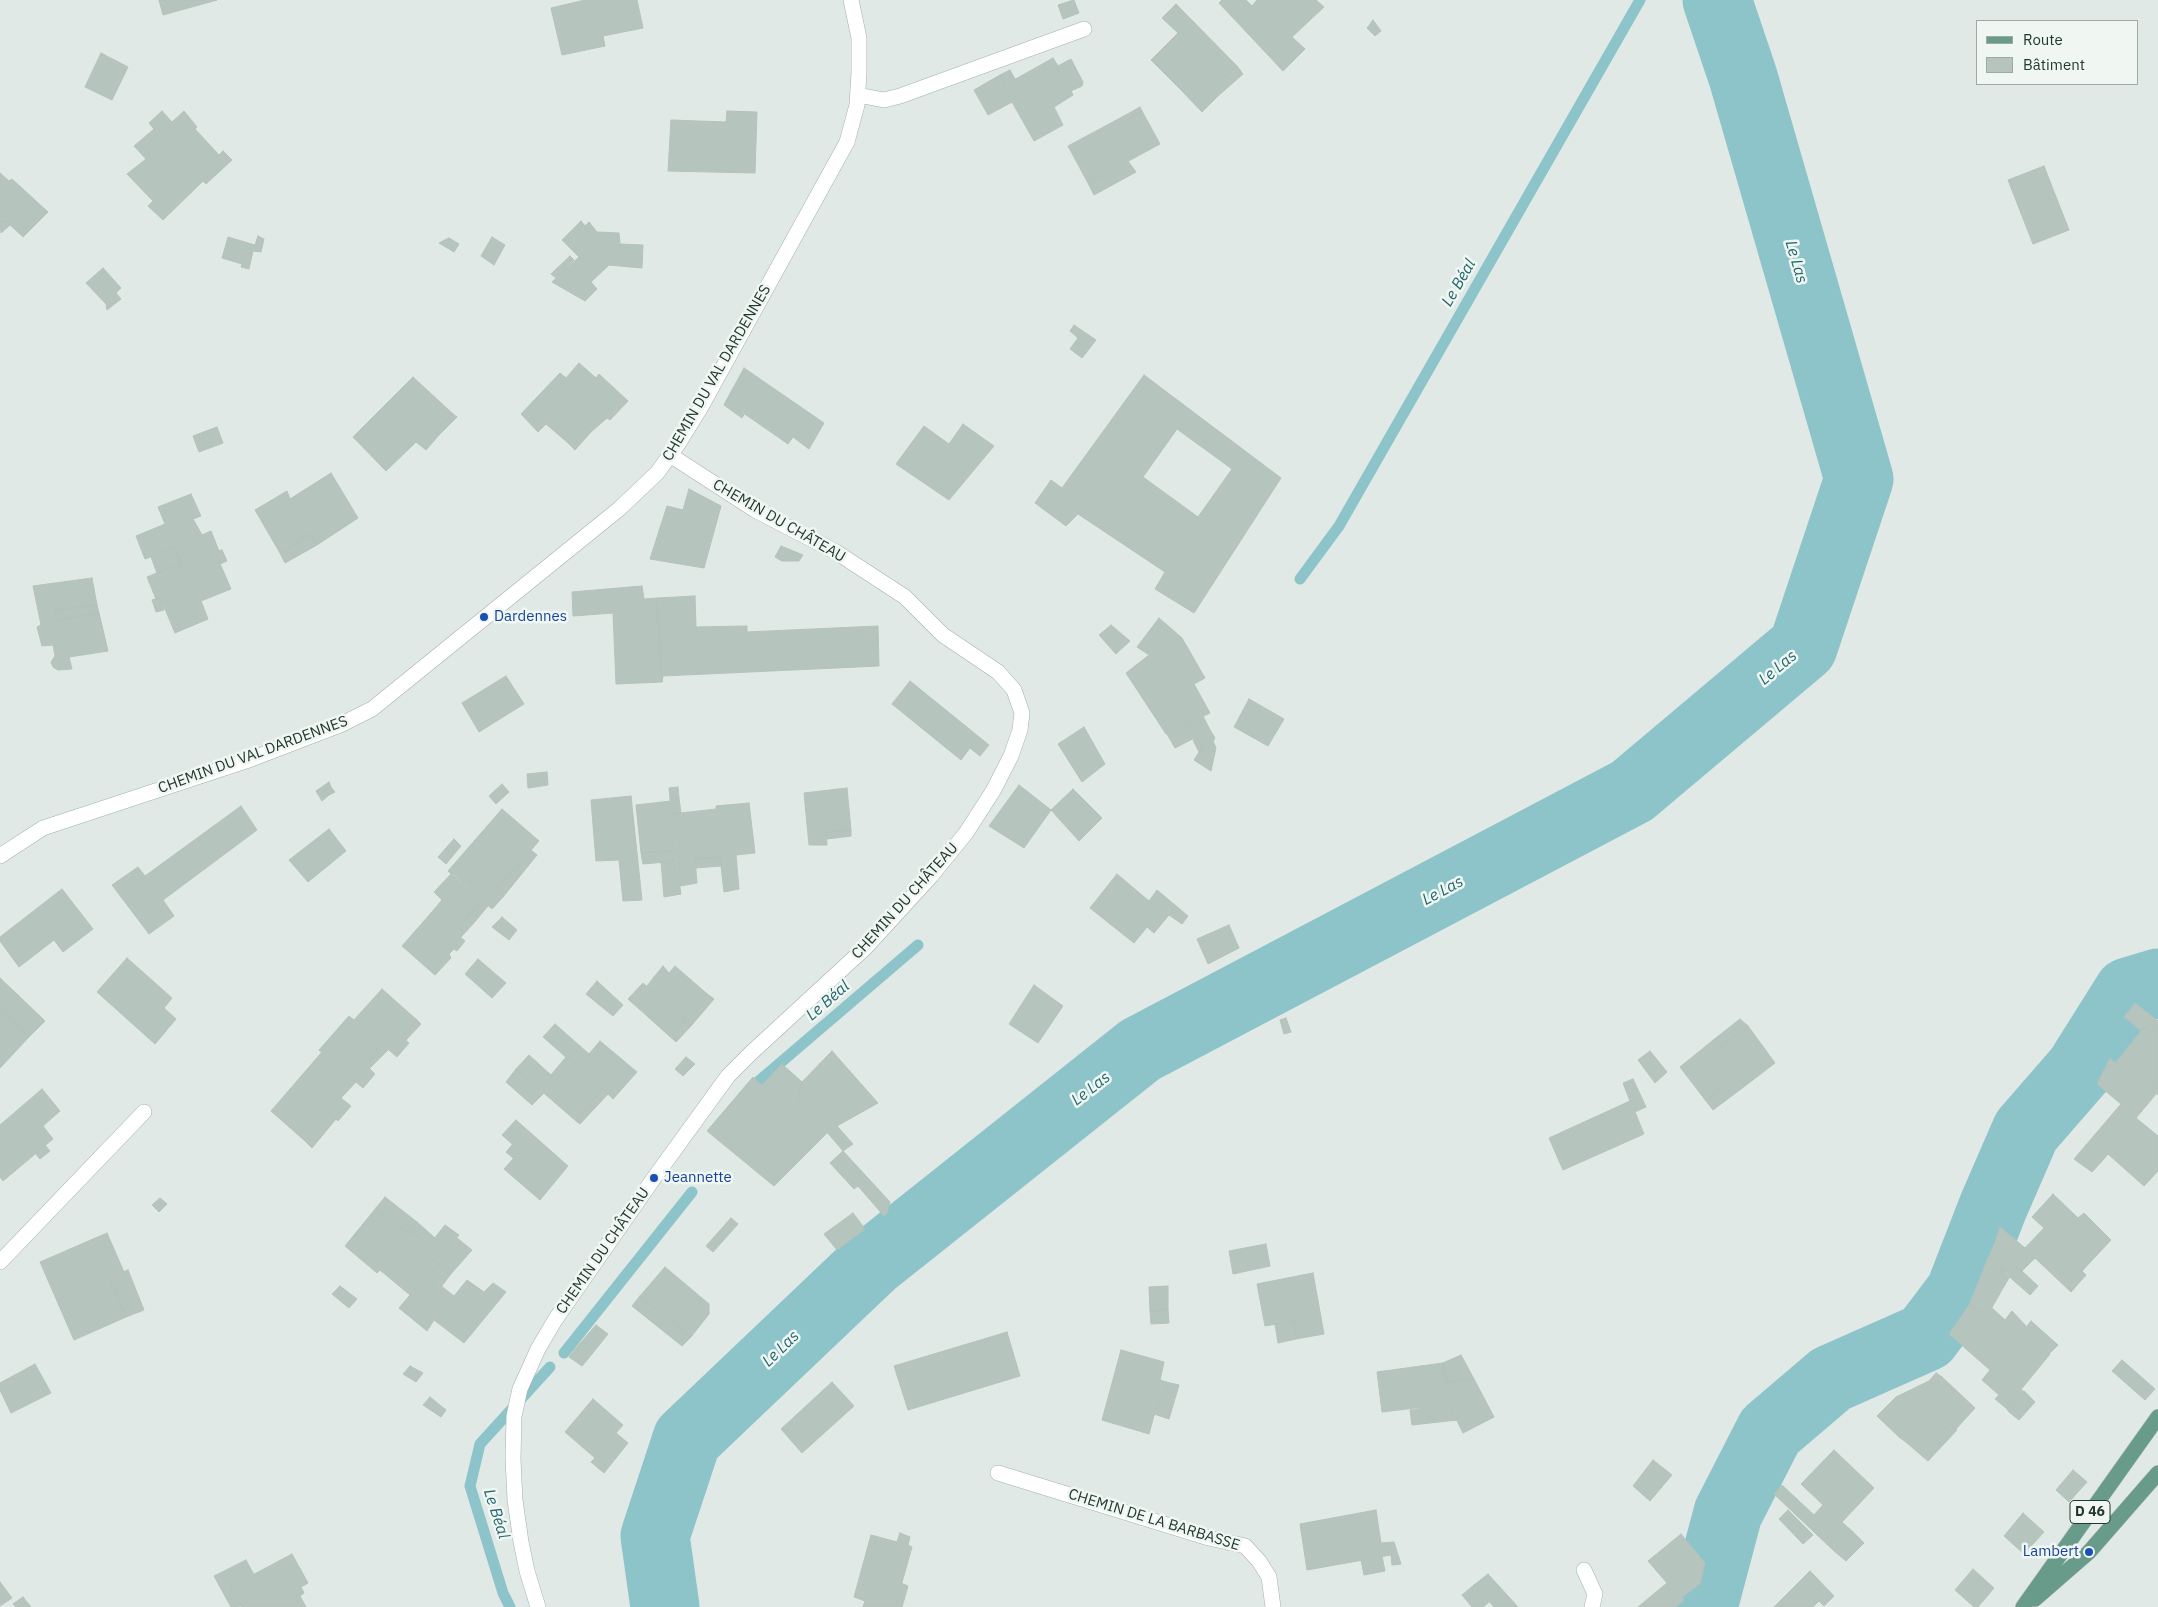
<!DOCTYPE html>
<meta charset="utf-8">
<style>
body{margin:0}
#map{position:relative;width:2158px;height:1607px;overflow:hidden;background:#e0e9e5;font-family:"IBM Plex Sans",sans-serif}
canvas{display:block}
.legend{position:absolute;left:1976px;top:20px;width:162px;height:65px;box-sizing:border-box;background:#f0f7f3;border:1px solid #9eaba5;margin:0;padding:6px 9px;list-style:none;font-size:15px;color:#233831}
.legend li{display:flex;align-items:center;gap:10px;height:25px}
.legend b{width:25px;border:1px solid #9eaba5}
</style>
<div id="map">
<canvas width="2158" height="1607"></canvas>
<ul class="legend">
<li><b style="height:6px;background:#699b8a"></b>Route</li>
<li><b style="height:14px;background:#b6c4be"></b>Bâtiment</li>
</ul>
</div>
<script>
const ctx = document.querySelector('canvas').getContext('2d');
ctx.lineJoin = 'round';
function toPath(rows) {
  const path = new Path2D();
  for (const r of rows) {
    path.moveTo(r[0], r[1]);
    for (let i = 2; i < r.length; i += 2) path.lineTo(r[i], r[i + 1]);
  }
  return path;
}
function stroke(path, color, width, dash) {
  ctx.strokeStyle = color;
  ctx.lineWidth = width;
  ctx.lineCap = dash ? 'butt' : 'round';
  ctx.setLineDash(dash || []);
  ctx.stroke(path);
}
function paint(path, color) {
  ctx.fillStyle = color;
  ctx.fill(path, 'evenodd');
}
function drawText(font, color, halo, rows, align = 'center') {
  ctx.font = font + ' "IBM Plex Sans",sans-serif';
  ctx.lineWidth = 5;
  ctx.setLineDash([]);
  ctx.textBaseline = 'middle';
  ctx.strokeStyle = halo;
  ctx.fillStyle = color;
  for (const [text, x, y, turn = 0] of rows) {
    ctx.save();
    ctx.translate(x, y);
    ctx.rotate((+turn || 0) * Math.PI / 180);
    ctx.textAlign = isNaN(turn) ? turn : align;
    if (halo) ctx.strokeText(text, 0, 0);
    ctx.fillText(text, 0, 0);
    ctx.restore();
  }
}
const stream = toPath([
 [1300,579,1339,526,1640,0],
 [759,1081,918,945],
 [564,1353,692,1192],
 [510,1607,503,1593,470,1486,480,1444,550,1367]
]);
const river = toPath([
 [665,1607,655,1536,687,1439,872,1263,1140,1050,1632,791,1803,647,1859,479,1743,77,1717,0],
 [1703,1607,1728,1513,1770,1431,1831,1379,1926,1337,1960,1292,1993,1207,2026,1131,2079,1070,2128,992,2158,983]
]);
const building = toPath([
 [159,0,217,0,163,15,159,0],
 [585,0,637,0,643,28,603,36,605,46,562,55,551,8,585,0],
 [1074,0,1079,13,1063,19,1058,5,1074,0],
 [1222,0,1246,0,1252,6,1257,0,1316,0,1324,7,1292,37,1305,49,1283,71,1219,3,1222,0],
 [1176,4,1237,66,1211,89,1218,96,1202,112,1181,90,1186,85,1180,79,1175,84,1151,60,1178,33,1162,18,1176,4],
 [1373,20,1381,31,1375,36,1367,28,1373,20],
 [101,53,128,67,112,100,85,87,101,53],
 [1053,58,1058,66,1071,59,1083,82,1082,86,1071,91,1073,95,1054,107,1063,125,1034,141,1012,102,988,115,974,90,1000,75,1005,85,1053,58],
 [1237,66,1243,74,1218,96,1211,89,1237,66],
 [1010,70,1015,79,1005,85,1000,75,1010,70],
 [1180,79,1186,85,1181,90,1175,84,1180,79],
 [1140,107,1142,111,1127,120,1124,116,1140,107],
 [162,111,172,122,184,111,197,127,195,129,219,155,198,176,203,181,163,220,148,206,153,201,127,174,146,159,134,146,154,129,149,123,162,111],
 [727,111,757,112,755,173,668,171,671,120,726,122,727,111],
 [1142,111,1160,144,1088,183,1068,146,1124,116,1127,120,1142,111],
 [223,151,232,160,206,184,198,176,223,151],
 [1128,161,1136,172,1094,195,1088,183,1128,161],
 [2044,166,2069,230,2033,244,2008,180,2044,166],
 [0,173,9,181,12,179,48,212,23,237,6,221,0,221,0,173],
 [0,221,6,221,10,225,1,233,0,221],
 [581,221,585,226,589,222,597,232,619,233,620,244,643,245,642,268,609,265,591,282,597,289,585,301,552,282,579,257,562,240,581,221],
 [258,236,264,239,261,252,253,251,249,269,241,267,242,264,222,258,228,237,255,245,258,236],
 [492,237,505,245,494,265,481,256,492,237],
 [449,238,459,244,454,252,439,243,449,238],
 [570,256,574,260,556,278,551,274,570,256],
 [103,268,121,288,116,293,121,299,107,310,106,304,86,283,103,268],
 [1074,325,1096,340,1082,358,1070,349,1078,338,1070,331,1074,325],
 [579,363,596,378,599,374,628,401,610,420,607,418,591,432,584,427,568,443,546,424,538,432,521,414,560,373,566,378,579,363],
 [744,368,824,423,809,449,793,437,788,444,726,401,744,368],
 [1144,375,1281,478,1194,613,1155,589,1165,572,1078,514,1066,526,1035,503,1051,480,1062,488,1144,375],
 [1177,429,1232,469,1198,517,1143,477,1177,429],
 [413,377,453,414,434,431,439,435,426,450,416,442,386,471,353,437,413,377],
 [726,401,745,413,742,418,724,405,726,401],
 [453,414,457,417,439,435,434,431,453,414],
 [963,424,994,446,949,500,896,464,924,426,949,444,963,424],
 [217,427,223,443,199,452,193,436,217,427],
 [584,427,591,432,575,450,568,443,584,427],
 [331,473,358,518,317,545,311,534,280,553,255,510,287,491,290,499,331,473],
 [689,489,721,506,704,568,650,559,667,506,683,510,689,489],
 [191,494,201,516,193,519,202,535,211,531,219,551,215,552,231,589,201,601,208,619,175,633,160,597,156,599,147,577,181,563,175,547,145,559,136,536,165,524,158,507,191,494],
 [311,534,317,545,285,563,280,553,311,534],
 [781,546,803,555,799,561,782,561,775,557,781,546],
 [175,547,181,563,157,573,151,557,175,547],
 [222,550,227,561,220,564,215,552,222,550],
 [92,578,97,605,55,610,57,620,99,613,108,651,69,657,72,669,58,670,53,667,51,662,55,656,53,645,42,646,37,627,41,625,33,586,92,578],
 [642,586,644,599,657,598,662,682,616,684,613,613,573,616,572,592,642,586],
 [695,596,696,627,747,626,747,632,878,626,879,666,663,676,662,682,657,598,695,596],
 [160,597,164,610,156,612,152,600,160,597],
 [97,605,99,613,57,620,55,610,97,605],
 [1159,618,1182,638,1205,678,1194,684,1210,713,1166,734,1126,673,1149,655,1137,647,1159,618],
 [1111,625,1130,641,1116,654,1099,635,1111,625],
 [506,676,524,704,479,732,462,703,506,676],
 [910,681,989,745,980,756,970,748,961,760,892,704,910,681],
 [1249,699,1284,719,1268,746,1234,727,1249,699],
 [1203,716,1210,730,1175,748,1167,734,1203,716],
 [1084,727,1105,764,1082,782,1058,744,1084,727],
 [1210,730,1215,738,1213,741,1216,748,1211,771,1194,760,1199,752,1203,749,1197,737,1210,730],
 [1197,737,1203,749,1199,752,1193,740,1197,737],
 [547,772,548,785,528,788,527,774,547,772],
 [329,782,331,787,325,790,329,795,322,801,316,791,329,782],
 [502,784,509,792,496,804,489,796,502,784],
 [1019,785,1051,810,1024,848,989,826,1019,785],
 [331,787,335,792,329,795,325,790,331,787],
 [678,787,679,798,670,799,669,788,678,787],
 [847,788,851,830,826,832,827,845,809,845,804,793,847,788],
 [1073,789,1102,818,1079,841,1051,810,1073,789],
 [631,796,642,900,623,901,619,860,596,861,591,800,631,796],
 [679,798,681,813,672,814,670,799,679,798],
 [671,801,677,850,641,853,636,805,671,801],
 [749,803,755,853,736,855,739,889,724,892,720,857,695,859,697,883,680,886,672,814,716,809,716,806,749,803],
 [241,806,257,830,163,900,174,916,149,934,112,885,138,867,145,876,241,806],
 [502,809,539,841,495,891,503,897,492,909,448,871,502,809],
 [329,829,346,851,308,882,289,860,329,829],
 [851,830,851,836,827,839,826,832,851,830],
 [454,839,461,846,446,864,438,857,454,839],
 [531,850,537,855,503,897,495,891,531,850],
 [677,850,676,861,643,864,641,853,677,850],
 [720,857,721,866,696,868,695,859,720,857],
 [676,861,681,894,664,897,661,862,676,861],
 [452,873,482,900,466,918,473,924,460,938,431,913,442,900,434,892,452,873],
 [1117,874,1149,901,1157,890,1188,916,1182,924,1169,915,1154,933,1147,927,1134,943,1090,908,1117,874],
 [62,889,93,929,63,952,54,940,19,967,0,941,0,937,62,889],
 [482,900,488,906,473,924,466,918,482,900],
 [431,913,465,941,457,951,454,949,449,954,451,958,435,975,402,946,431,913],
 [502,917,517,930,509,940,492,927,502,917],
 [1229,925,1239,948,1208,964,1197,939,1229,925],
 [127,958,172,998,164,1008,176,1019,155,1044,97,992,127,958],
 [478,959,506,983,492,998,465,974,478,959],
 [663,966,669,973,675,966,706,993,683,1020,691,1026,676,1042,628,999,643,983,653,992,661,983,654,977,663,966],
 [654,977,661,983,653,992,647,986,654,977],
 [0,978,19,996,3,1012,29,1037,0,1068,0,978],
 [597,981,623,1005,613,1016,586,994,597,981],
 [1034,985,1063,1006,1038,1043,1009,1024,1034,985],
 [382,989,417,1020,402,1037,409,1043,397,1057,382,1044,365,1064,375,1074,363,1088,319,1050,349,1016,354,1020,382,989],
 [706,993,714,999,691,1026,683,1020,706,993],
 [19,996,45,1021,29,1037,3,1012,19,996],
 [2135,1003,2158,1021,2150,1032,2144,1027,2140,1030,2124,1017,2135,1003],
 [1286,1018,1291,1032,1284,1034,1280,1020,1286,1018],
 [1740,1019,1748,1026,1718,1049,1712,1041,1740,1019],
 [417,1020,421,1024,406,1040,402,1037,417,1020],
 [2158,1022,2158,1084,2157,1083,2151,1090,2116,1062,2144,1027,2150,1032,2158,1022],
 [555,1024,580,1046,568,1059,543,1037,555,1024],
 [1748,1026,1775,1063,1745,1086,1738,1076,1706,1101,1680,1067,1712,1041,1718,1049,1748,1026],
 [600,1041,637,1072,613,1099,603,1089,576,1121,516,1069,529,1055,551,1075,566,1057,578,1067,600,1041],
 [382,1044,388,1050,369,1069,365,1064,382,1044],
 [580,1046,589,1054,578,1067,568,1059,580,1046],
 [832,1051,878,1103,837,1126,853,1144,843,1151,798,1098,802,1082,832,1051],
 [1650,1051,1667,1072,1655,1083,1638,1060,1650,1051],
 [322,1052,356,1082,341,1098,351,1106,338,1121,329,1112,305,1141,271,1111,322,1052],
 [686,1057,695,1064,683,1076,675,1069,686,1057],
 [2110,1058,2156,1094,2136,1118,2158,1136,2158,1171,2144,1186,2108,1154,2103,1160,2086,1145,2121,1104,2097,1084,2110,1058],
 [782,1064,802,1082,798,1098,827,1133,774,1186,707,1131,753,1077,762,1085,782,1064],
 [516,1069,544,1093,532,1105,506,1082,516,1069],
 [1738,1076,1745,1086,1713,1110,1706,1101,1738,1076],
 [1633,1079,1646,1107,1635,1112,1644,1134,1563,1170,1549,1138,1630,1101,1623,1083,1633,1079],
 [2157,1083,2158,1084,2158,1095,2151,1090,2157,1083],
 [42,1089,60,1111,43,1126,53,1139,3,1181,0,1177,0,1125,42,1089],
 [603,1089,608,1094,580,1124,576,1121,603,1089],
 [329,1112,336,1119,312,1148,305,1141,329,1112],
 [516,1120,568,1166,540,1200,504,1169,520,1151,502,1135,516,1120],
 [45,1145,50,1151,40,1159,36,1154,45,1145],
 [512,1145,520,1151,513,1158,506,1152,512,1145],
 [2086,1145,2103,1160,2092,1172,2074,1159,2086,1145],
 [843,1151,890,1202,887,1213,884,1216,858,1186,854,1189,830,1163,843,1151],
 [2053,1194,2078,1218,2084,1213,2111,1240,2082,1271,2086,1275,2071,1292,2035,1258,2022,1271,1994,1245,2000,1227,2025,1248,2044,1228,2032,1217,2053,1194],
 [385,1197,417,1222,409,1233,376,1208,385,1197],
 [160,1198,167,1204,159,1212,152,1205,160,1198],
 [376,1208,409,1233,411,1230,429,1245,445,1225,459,1235,410,1295,380,1270,377,1273,345,1246,376,1208],
 [853,1213,865,1229,837,1250,824,1234,853,1213],
 [731,1218,738,1224,713,1252,706,1246,731,1218],
 [417,1222,435,1238,429,1245,411,1230,417,1222],
 [107,1233,124,1272,109,1278,126,1317,74,1340,40,1262,107,1233],
 [457,1238,472,1250,450,1275,437,1263,457,1238],
 [1266,1244,1270,1266,1233,1274,1229,1251,1266,1244],
 [1994,1245,2038,1286,2030,1295,1988,1258,1994,1245],
 [1988,1258,2010,1276,1987,1316,1969,1305,1988,1258],
 [437,1263,450,1275,441,1287,427,1275,437,1263],
 [665,1267,709,1304,709,1314,691,1337,640,1296,665,1267],
 [128,1270,144,1310,126,1317,109,1278,128,1270],
 [1313,1273,1324,1334,1296,1339,1294,1321,1265,1326,1257,1284,1313,1273],
 [427,1275,454,1296,467,1280,484,1292,493,1283,506,1292,464,1343,434,1320,427,1331,399,1308,427,1275],
 [340,1286,357,1299,349,1308,332,1294,340,1286],
 [1168,1286,1168,1310,1150,1311,1149,1287,1168,1286],
 [640,1296,691,1337,682,1346,632,1306,640,1296],
 [1969,1305,1987,1316,1992,1308,2005,1320,2012,1311,2026,1326,2024,1330,2050,1354,2006,1408,1995,1399,1999,1395,1982,1380,1990,1370,1949,1334,1969,1305],
 [1168,1310,1169,1323,1151,1324,1150,1311,1168,1310],
 [1294,1321,1296,1339,1278,1343,1275,1324,1294,1321],
 [2031,1321,2058,1345,2049,1354,2024,1330,2031,1321],
 [596,1325,608,1334,588,1359,575,1349,596,1325],
 [1007,1332,1020,1376,908,1410,894,1366,1007,1332],
 [575,1349,588,1359,582,1366,569,1357,575,1349],
 [1121,1350,1164,1362,1160,1380,1166,1382,1166,1394,1163,1403,1158,1401,1149,1434,1102,1420,1121,1350],
 [1461,1355,1474,1379,1446,1382,1443,1363,1461,1355],
 [2122,1360,2155,1389,2145,1400,2112,1371,2122,1360],
 [1443,1363,1446,1382,1474,1379,1494,1417,1463,1433,1449,1404,1382,1412,1377,1372,1443,1363],
 [35,1364,51,1393,11,1413,0,1390,0,1383,35,1364],
 [410,1366,423,1373,416,1382,403,1374,410,1366],
 [1936,1373,1942,1377,1934,1385,1929,1381,1936,1373],
 [1942,1377,1975,1408,1956,1429,1950,1423,1935,1439,1943,1445,1928,1461,1907,1443,1913,1437,1905,1430,1899,1437,1877,1416,1896,1397,1929,1381,1934,1385,1942,1377],
 [832,1382,854,1406,802,1453,781,1429,832,1382],
 [1166,1382,1179,1385,1169,1419,1154,1414,1158,1401,1163,1403,1166,1394,1166,1382],
 [2021,1390,2025,1392,2009,1412,2006,1408,2021,1390],
 [2025,1392,2035,1402,2019,1420,2009,1412,2025,1392],
 [430,1397,446,1410,441,1417,423,1405,430,1397],
 [593,1399,623,1425,616,1433,628,1443,604,1473,591,1462,595,1458,565,1432,593,1399],
 [1449,1404,1457,1420,1412,1425,1410,1410,1449,1404],
 [1950,1423,1957,1430,1943,1445,1935,1439,1950,1423],
 [1905,1430,1913,1437,1907,1443,1899,1437,1905,1430],
 [1834,1450,1874,1488,1842,1522,1853,1532,1834,1551,1774,1494,1782,1485,1814,1515,1823,1505,1801,1484,1834,1450],
 [1653,1460,1672,1475,1650,1501,1633,1486,1653,1460],
 [2073,1470,2087,1482,2069,1502,2056,1490,2073,1470],
 [1376,1510,1381,1543,1394,1542,1401,1564,1392,1565,1391,1555,1307,1570,1300,1524,1376,1510],
 [1788,1510,1813,1535,1803,1544,1779,1519,1788,1510],
 [2023,1513,2044,1532,2024,1554,2004,1536,2023,1513],
 [1853,1532,1864,1543,1846,1561,1834,1551,1853,1532],
 [900,1533,910,1537,908,1545,912,1547,895,1607,863,1607,865,1601,854,1597,871,1535,897,1542,900,1533],
 [1681,1534,1705,1563,1700,1584,1682,1597,1684,1600,1676,1607,1638,1607,1667,1583,1648,1561,1681,1534],
 [292,1554,308,1583,301,1587,304,1593,300,1596,306,1607,242,1607,230,1587,292,1554],
 [1382,1556,1385,1571,1364,1575,1361,1560,1382,1556],
 [246,1560,254,1575,230,1587,241,1606,231,1607,214,1576,246,1560],
 [1973,1569,1994,1588,1978,1607,1974,1607,1955,1590,1973,1569],
 [1810,1571,1834,1596,1824,1606,1819,1601,1813,1607,1774,1607,1810,1571],
 [1488,1574,1518,1607,1494,1607,1474,1585,1488,1574],
 [0,1582,12,1598,0,1606,0,1582],
 [901,1583,908,1586,902,1607,895,1607,901,1583],
 [1474,1585,1489,1602,1483,1607,1472,1607,1462,1595,1474,1585],
 [23,1597,31,1607,16,1607,13,1604,23,1597]
]);
const service = toPath([
 [858,95,884,100,900,96,1084,29],
 [0,1262,144,1112],
 [1584,1570,1595,1594,1592,1607]
]);
const minor = toPath([
 [0,856,43,828,246,761,340,725,372,709,619,509,657,473,678,444,701,407,847,142,857,105,859,72,859,38,851,0],
 [998,1473,1209,1538,1245,1546,1259,1561,1269,1577,1273,1607],
 [538,1607,527,1571,521,1542,515,1500,513,1459,514,1416,520,1389,538,1349,555,1320,654,1178,728,1076,751,1053,866,947,931,876,966,833,993,791,1011,756,1020,730,1022,713,1014,690,998,672,943,635,905,597,836,552,755,510,670,455]
]);
const primary = toPath([
 [2035,1599,2089,1552,2158,1473],
 [2023,1607,2158,1417]
]);
const markers = [
 [484,617,5,"#1a4fb4"],
 [654,1178,5,"#1a4fb4"],
 [2089,1552,5,"#1a4fb4"]
];
const shields = [
 [2090,1512,40]
];
const shieldNames = [
 ["D 46",2090,1512]
];
const streetNames = [
 ["CHEMIN DU VAL DARDENNES",717,373,-60],
 ["CHEMIN DU CHÂTEAU",779,521,30],
 ["CHEMIN DU VAL DARDENNES",253,755,-20],
 ["CHEMIN DU CHÂTEAU",905,901,-48],
 ["CHEMIN DU CHÂTEAU",603,1251,-55],
 ["CHEMIN DE LA BARBASSE",1154,1520,17]
];
const transitNames = [
 ["Dardennes",494,617],
 ["Jeannette",664,1178],
 ["Lambert",2079,1552,"right"]
];
const waterNames = [
 ["Le Las",1796,262,74],
 ["Le Béal",1459,283,-60],
 ["Le Las",1778,668,-40],
 ["Le Las",1443,891,-28],
 ["Le Béal",828,1001,-41],
 ["Le Las",1091,1089,-38],
 ["Le Las",781,1349,-44],
 ["Le Béal",496,1514,72]
];
stroke(stream, '#8dc4c9', 11);
stroke(river, '#8dc4c9', 69);
paint(building, '#b6c4be');
stroke(building, '#b4c2bb', 1);
stroke(service, '#a4b0ab', 16);
stroke(minor, '#a4b0ab', 16);
stroke(primary, '#bdc3c1', 16);
stroke(service, '#fff', 15);
stroke(minor, '#fff', 15);
stroke(primary, '#699b8a', 15);
for (const [x, y, r, color] of markers) {
  const dot = new Path2D();
  dot.arc(x, y, r, 0, 2 * Math.PI);
  ctx.fillStyle = color;
  ctx.fill(dot);
  stroke(dot, '#f0f7f3', 2);
}
for (const [x, y, w] of shields) {
  const box = new Path2D();
  box.roundRect(x - w / 2, y - 11.5, w, 23, 4);
  ctx.fillStyle = '#f0f7f3';
  ctx.fill(box);
  stroke(box, '#233831', 1);
}
drawText('bold 14px', '#233831', null, shieldNames);
drawText('15px', '#233831', '#f0f7f3', streetNames);
drawText('15px', '#164399', '#f0f7f3', transitNames, 'left');
drawText('italic 16px', '#23666e', '#f0f7f3', waterNames);
</script>
